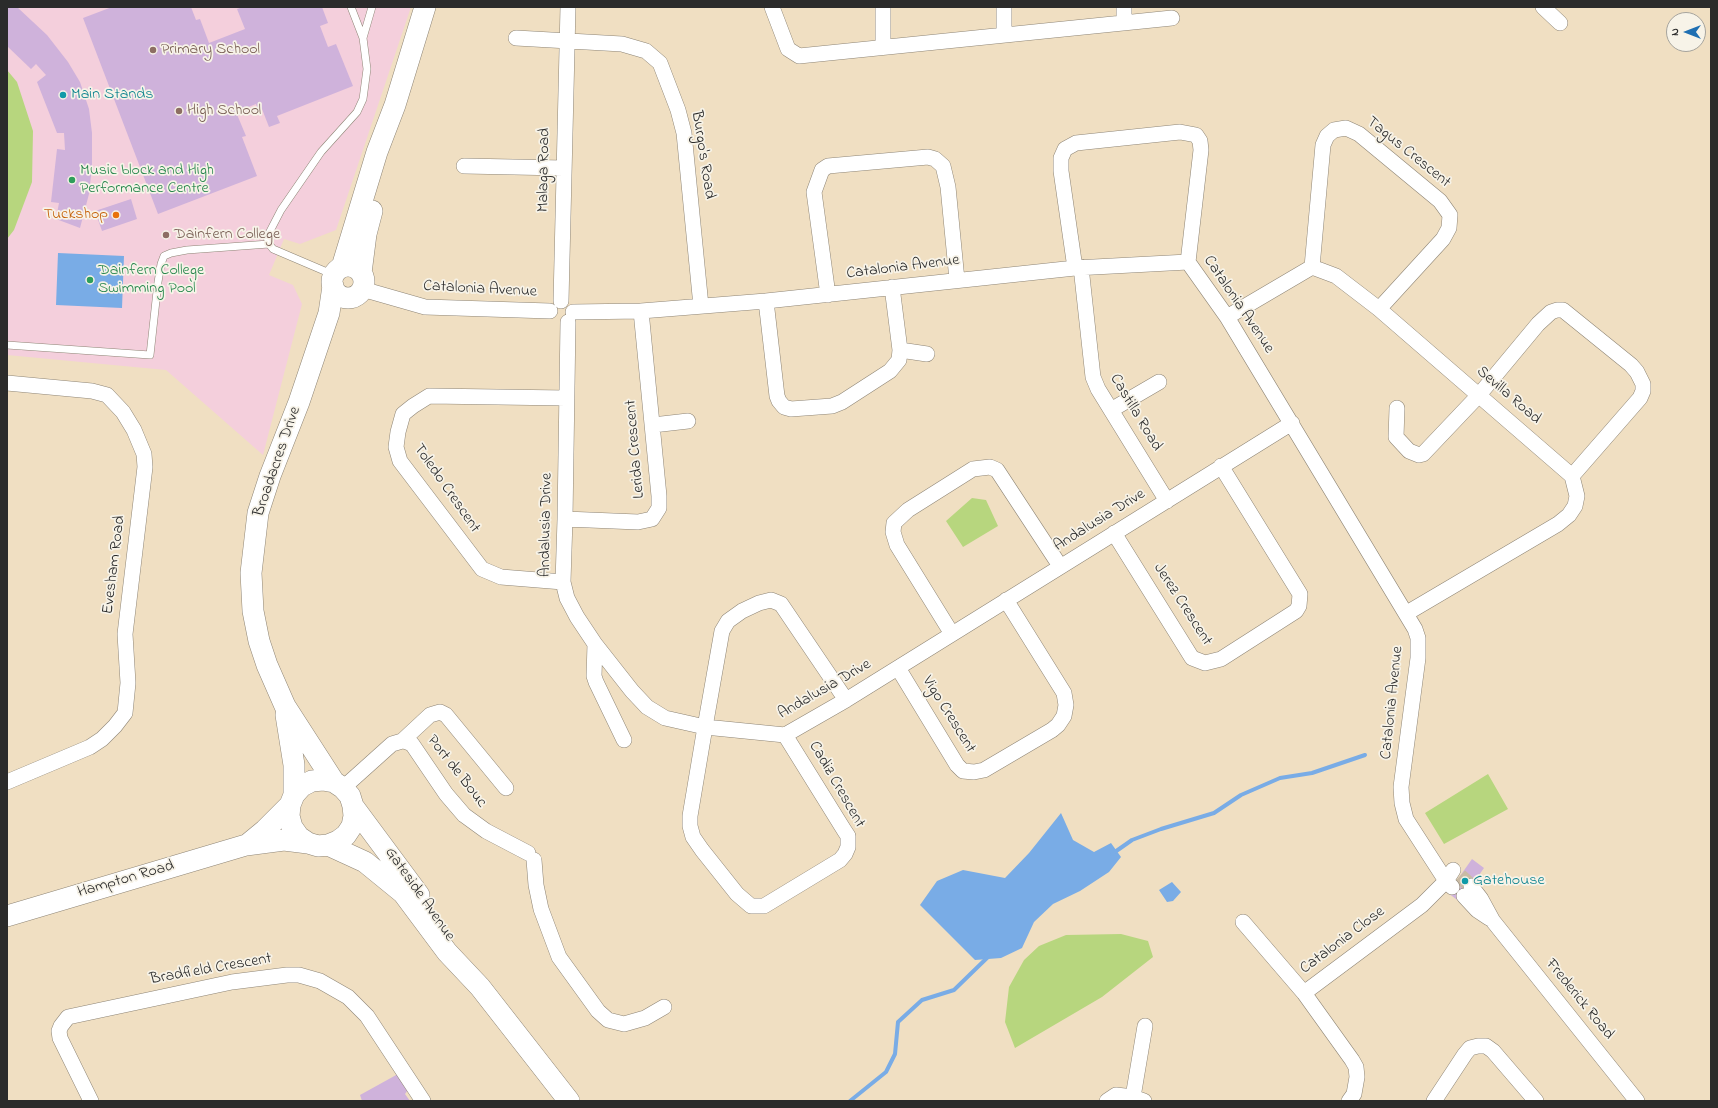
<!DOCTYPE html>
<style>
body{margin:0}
#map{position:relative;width:1718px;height:1108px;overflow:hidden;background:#f0dfc2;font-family:"Indie Flower",sans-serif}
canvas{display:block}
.frame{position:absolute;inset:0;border:8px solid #2b2b2b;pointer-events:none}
.north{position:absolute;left:1666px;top:12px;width:40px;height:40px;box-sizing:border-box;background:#f7f3e8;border:1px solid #a5a39c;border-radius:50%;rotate:270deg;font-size:11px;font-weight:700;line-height:16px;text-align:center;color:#2b2b2b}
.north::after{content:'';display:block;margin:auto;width:14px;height:18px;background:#1f6fb2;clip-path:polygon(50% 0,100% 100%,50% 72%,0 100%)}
</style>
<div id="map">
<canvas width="1718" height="1108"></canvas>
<div class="frame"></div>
<div class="north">N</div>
</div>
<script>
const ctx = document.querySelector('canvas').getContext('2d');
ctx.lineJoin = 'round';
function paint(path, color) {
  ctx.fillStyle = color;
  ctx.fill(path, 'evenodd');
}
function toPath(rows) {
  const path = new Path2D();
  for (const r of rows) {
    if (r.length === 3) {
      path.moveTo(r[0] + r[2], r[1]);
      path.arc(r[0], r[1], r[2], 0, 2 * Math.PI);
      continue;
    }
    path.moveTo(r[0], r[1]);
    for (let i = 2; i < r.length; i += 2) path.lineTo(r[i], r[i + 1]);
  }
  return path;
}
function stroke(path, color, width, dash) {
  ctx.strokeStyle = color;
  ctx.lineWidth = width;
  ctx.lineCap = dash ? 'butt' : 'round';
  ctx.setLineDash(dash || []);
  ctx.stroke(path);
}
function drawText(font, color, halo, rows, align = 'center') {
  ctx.font = font + ' "Indie Flower",sans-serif';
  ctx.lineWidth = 3.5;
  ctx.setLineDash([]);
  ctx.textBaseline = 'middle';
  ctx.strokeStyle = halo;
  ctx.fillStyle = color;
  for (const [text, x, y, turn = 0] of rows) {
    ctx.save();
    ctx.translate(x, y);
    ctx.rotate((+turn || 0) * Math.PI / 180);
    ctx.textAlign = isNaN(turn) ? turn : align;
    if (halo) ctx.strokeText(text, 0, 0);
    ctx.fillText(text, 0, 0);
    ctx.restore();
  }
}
const built = toPath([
 [7,7,411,7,336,230,300,244,284,239,269,275,293,285,302,304,263,455,166,370,7,355]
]);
const green = toPath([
 [7,70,17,82,33,131,32,182,14,230,7,239],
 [972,498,986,500,998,526,963,547,946,521],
 [1488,774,1508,809,1444,844,1425,813],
 [1121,934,1148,941,1153,957,1102,997,1015,1048,1005,1022,1009,987,1024,960,1039,946,1066,935]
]);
const water = toPath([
 [58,253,124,256,122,308,56,305],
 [1061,813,1073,840,1094,852,1111,843,1121,857,1109,872,1080,891,1053,904,1034,922,1022,948,1001,958,975,960,920,905,937,881,963,870,1005,878,1029,853],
 [1172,882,1181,892,1173,901,1167,902,1159,890]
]);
const stream = toPath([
 [1112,854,1132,840,1161,829,1214,813,1241,795,1280,778,1312,773,1365,755],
 [850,1101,886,1072,895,1054,898,1022,922,1000,954,990,989,956]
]);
const building = toPath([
 [7,7,17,7,47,35,68,62,80,82,89,109,92,133,92,166,89,194,80,228,56,219,59,203,51,202,57,149,65,150,64,133,57,133,37,82,46,75,36,64,31,69,7,46],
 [112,7,191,7,196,20,200,19,209,43,245,29,237,9,243,7,322,7,328,23,320,26,328,47,336,44,353,86,277,116,280,123,269,127,262,109,258,110,256,104,236,112,246,136,242,137,257,176,158,214,83,18],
 [131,199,137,219,102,231,95,211],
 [1472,859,1484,868,1460,902,1448,893],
 [398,1074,410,1087,405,1094,410,1101,362,1101,360,1095]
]);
const streetTunnel = toPath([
 [1460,876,1471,886]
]);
const lane = toPath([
 [363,38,372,7],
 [334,275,273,249,269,244,267,237,281,210,321,152,357,112,363,99,367,69,363,38,351,7],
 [7,345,150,355,158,282,161,264,164,256,171,253,187,250,269,244]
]);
const street = toPath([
 [772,7,788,49,799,56,1172,18],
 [883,7,883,47],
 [1004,7,1004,35],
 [1543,7,1560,23],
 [1124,23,1124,7],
 [516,38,622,44,646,51,660,63,678,110,684,133,701,306],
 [464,166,563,168],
 [1188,262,1227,317,1415,629,1418,638,1418,658,1401,787,1402,803,1406,819,1446,881,1452,887],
 [1081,267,1093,377,1098,389,1167,501],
 [1312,267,1323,145,1327,136,1334,130,1346,128,1359,134,1440,201,1450,215,1449,228,1443,239,1379,309],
 [1075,268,1061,171,1061,158,1065,149,1076,143,1180,132,1196,135,1200,141,1201,150,1188,262],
 [362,289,425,307,550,311],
 [828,295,814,192,822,170,828,166,928,157,935,159,943,166,948,187,957,280],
 [561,301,568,7],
 [766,301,777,396,779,401,784,407,791,409,832,406,842,402,890,371,899,360,900,350,892,287],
 [573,312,641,311,766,301,1075,268,1188,262],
 [1227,317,1312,267,1336,276,1379,309,1572,476,1577,496,1575,506,1569,515,1558,524,1407,613],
 [568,322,565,519,563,582,567,598,577,617,595,644,632,691,647,707,665,718,705,727,785,735,846,700,1292,423],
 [900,350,927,354],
 [7,383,92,391,107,395,123,412,134,430,144,454,145,467,125,634,128,683,125,713,115,726,102,739,90,747,7,782],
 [1397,408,1396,437,1409,451,1419,455,1423,454,1479,395,1538,324,1551,312,1557,310,1563,310,1631,365,1637,372,1643,384,1643,391,1640,398,1572,476],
 [1111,410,1159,382],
 [653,425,688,421],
 [565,519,638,522,652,519,659,508,659,496,641,311],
 [1114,533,1192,658,1205,663,1221,659,1296,611,1299,606,1300,594,1221,466],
 [563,582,501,577,482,569,400,461,396,447,398,432,403,414,413,406,429,396,566,398],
 [952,634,897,545,893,532,894,523,908,510,973,469,990,467,997,470,1060,566],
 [595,644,594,676,596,682,624,740],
 [898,668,957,765,963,771,974,772,984,770,1052,730,1058,725,1064,716,1066,705,1064,693,1006,600],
 [785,735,844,830,848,836,848,847,845,854,840,860,764,906,751,906,737,894,702,850,693,837,690,826,690,816,705,727,722,631,728,621,742,611,759,603,771,600,781,604,846,700],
 [402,741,430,715,440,712,446,715,506,788],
 [343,788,392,744,402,741,407,742,412,744,446,794,464,815,486,831,528,853],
 [534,860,536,885,541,909,559,957,598,1011,608,1020,624,1024,645,1018,664,1007],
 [1471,886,1481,899,1493,921,1637,1101],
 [1464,896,1477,910,1489,918],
 [1243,922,1304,993,1352,1060,1356,1067,1357,1077,1354,1094,1349,1101],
 [1304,993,1422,905,1446,881,1453,870],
 [1133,1097,1145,1026],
 [91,1101,60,1038,59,1031,61,1026,68,1017,232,982,287,975,299,975,320,981,348,997,367,1016,423,1101],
 [1107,1101,1116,1095,1133,1097,1144,1101],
 [1434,1101,1465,1054,1470,1048,1478,1046,1486,1046,1493,1051,1536,1101]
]);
const secondary = toPath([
 [348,282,16],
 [342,267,377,152,395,105,425,7],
 [361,273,366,234,372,211],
 [333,286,329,313,299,402,270,476,258,513,251,573,253,611,259,641,267,665,285,706,334,782,343,788,350,796,353,806,354,816,352,826,346,835,338,841,328,845,318,846,308,843,299,837,292,827,289,816,290,805,294,795,302,786,312,781,323,780,334,782],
 [286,715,294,765,294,795],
 [353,806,419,895],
 [248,844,265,830,290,805],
 [328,845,365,862,403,893,447,952,480,987,569,1101],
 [7,916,246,845,284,840,308,843]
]);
const markers = [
 [153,50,4,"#8d6e63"],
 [63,95,4,"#0f9aa8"],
 [179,111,4,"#8d6e63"],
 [72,180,4,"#2e9e5b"],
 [116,215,4,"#e8710a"],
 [166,235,4,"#8d6e63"],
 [90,280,4,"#2e9e5b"],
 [1465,881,4,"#0f9aa8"]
];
const educationNames = [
 ["Primary School",161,50],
 ["High School",187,111],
 ["Dainfern College",174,235]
];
const cultureNames = [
 ["Main Stands",71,95],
 ["Gatehouse",1473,881]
];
const streetNames = [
 ["Tagus Crescent",1408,153,39],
 ["Burgo's Road",702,155,81],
 ["Malaga Road",545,170,-89],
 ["Catalonia Avenue",903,268,-7],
 ["Catalonia Avenue",480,290,3],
 ["Catalonia Avenue",1238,305,56],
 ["Sevilla Road",1508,396,41],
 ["Castilla Road",1135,413,59],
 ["Lerida Crescent",636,449,-95],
 ["Broadacres Drive",278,462,-71],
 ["Toledo Crescent",446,489,55],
 ["Andalusia Drive",1100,521,-32],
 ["Andalusia Drive",547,525,-89],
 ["Evesham Road",115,565,-83],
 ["Jerez Crescent",1182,605,57],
 ["Andalusia Drive",825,690,-30],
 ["Catalonia Avenue",1393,703,-84],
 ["Vigo Crescent",948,715,58],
 ["Port de Bouc",456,772,52],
 ["Cadiz Crescent",836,785,60],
 ["Hampton Road",126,880,-16],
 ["Gateside Avenue",419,895,55],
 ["Catalonia Close",1343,941,-37],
 ["Bradfield Crescent",211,970,-10],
 ["Frederick Road",1579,1000,51]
];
const leisureNames = [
 ["Music block and High",80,171],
 ["Performance Centre",80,189],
 ["Dainfern College",98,271],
 ["Swimming Pool",98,289]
];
const foodNames = [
 ["Tuckshop",108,215]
];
paint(built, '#f4cfdc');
paint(green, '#b7d67e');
paint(water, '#79ace6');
stroke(stream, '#79ace6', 4);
paint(building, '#cfb2db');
stroke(streetTunnel, '#c9bba4', 15, [15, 8]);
stroke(lane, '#8e8576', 8);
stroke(street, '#8e8576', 16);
stroke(secondary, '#8e8576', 22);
stroke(lane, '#fff', 7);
stroke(street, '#fff', 15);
stroke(secondary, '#fff', 21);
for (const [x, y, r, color] of markers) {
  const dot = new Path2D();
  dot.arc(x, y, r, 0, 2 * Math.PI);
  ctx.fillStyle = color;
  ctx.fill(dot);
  stroke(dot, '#f7f3e8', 1.5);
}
drawText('16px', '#785e54', '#f7f3e8', educationNames, 'left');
drawText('16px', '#0d838f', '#f7f3e8', cultureNames, 'left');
drawText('16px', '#2b2b2b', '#f7f3e8', streetNames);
drawText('16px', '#27864d', '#f7f3e8', leisureNames, 'left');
drawText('16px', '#c56008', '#f7f3e8', foodNames, 'right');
</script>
